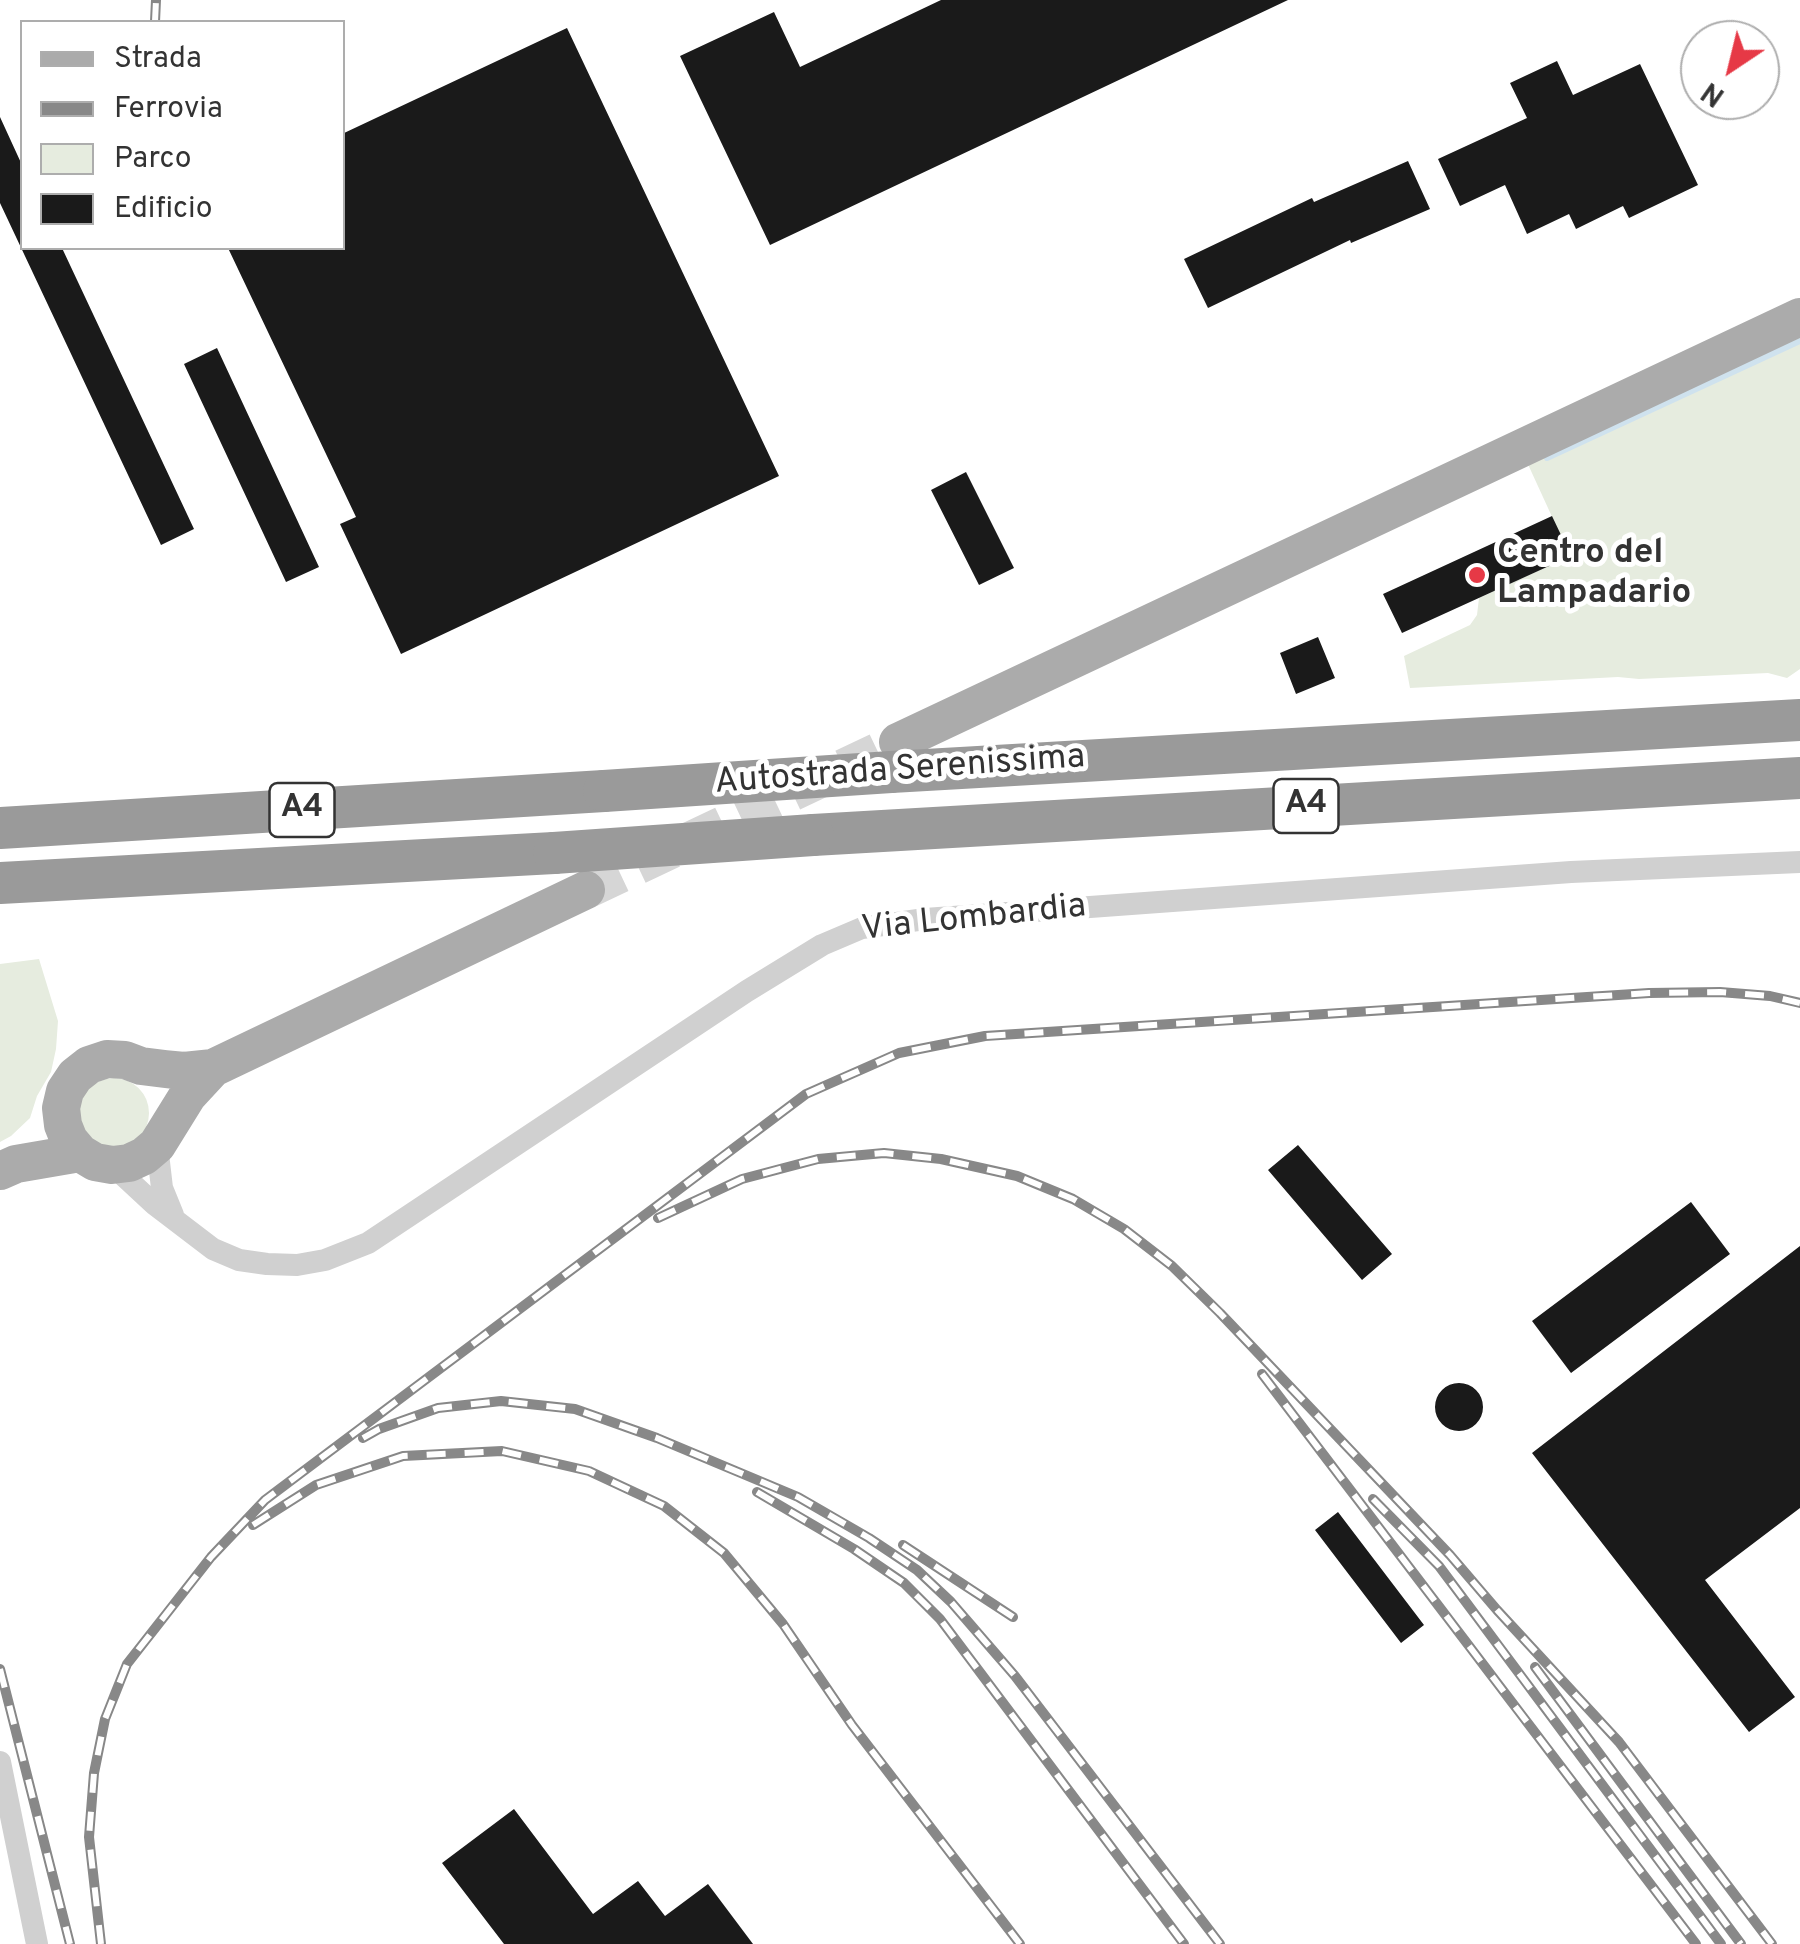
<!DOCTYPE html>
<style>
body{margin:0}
#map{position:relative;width:1800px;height:1944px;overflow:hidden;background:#fff;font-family:Overpass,sans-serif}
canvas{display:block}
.legend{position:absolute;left:20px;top:20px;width:325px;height:230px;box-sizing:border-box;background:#fff;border:2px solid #adadad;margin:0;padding:12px 18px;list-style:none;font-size:30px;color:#333}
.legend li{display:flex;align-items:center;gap:20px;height:50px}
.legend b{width:50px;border:2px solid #adadad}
.north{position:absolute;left:1680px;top:20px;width:100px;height:100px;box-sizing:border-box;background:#fff;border:2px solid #adadad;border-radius:50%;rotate:215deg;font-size:28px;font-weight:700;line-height:40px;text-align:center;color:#333}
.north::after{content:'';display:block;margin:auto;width:35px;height:45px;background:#e63946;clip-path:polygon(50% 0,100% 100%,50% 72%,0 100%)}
</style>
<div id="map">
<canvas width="1800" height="1944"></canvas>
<ul class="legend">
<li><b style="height:12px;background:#ababab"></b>Strada</li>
<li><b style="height:12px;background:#888"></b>Ferrovia</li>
<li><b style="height:28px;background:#e6ecdf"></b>Parco</li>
<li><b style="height:28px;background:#1a1a1a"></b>Edificio</li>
</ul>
<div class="north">N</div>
</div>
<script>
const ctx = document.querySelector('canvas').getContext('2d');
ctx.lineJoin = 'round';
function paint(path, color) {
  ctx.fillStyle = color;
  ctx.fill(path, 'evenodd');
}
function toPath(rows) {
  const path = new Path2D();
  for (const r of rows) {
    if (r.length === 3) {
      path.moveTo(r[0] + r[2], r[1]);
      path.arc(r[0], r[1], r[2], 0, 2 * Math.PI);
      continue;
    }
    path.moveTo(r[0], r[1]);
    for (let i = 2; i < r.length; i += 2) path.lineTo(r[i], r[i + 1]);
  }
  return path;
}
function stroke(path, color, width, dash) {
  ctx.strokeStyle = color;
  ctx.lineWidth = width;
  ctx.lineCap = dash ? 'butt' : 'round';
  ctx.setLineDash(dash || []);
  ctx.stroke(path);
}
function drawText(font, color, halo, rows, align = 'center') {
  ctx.font = font + ' Overpass,sans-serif';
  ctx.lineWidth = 10;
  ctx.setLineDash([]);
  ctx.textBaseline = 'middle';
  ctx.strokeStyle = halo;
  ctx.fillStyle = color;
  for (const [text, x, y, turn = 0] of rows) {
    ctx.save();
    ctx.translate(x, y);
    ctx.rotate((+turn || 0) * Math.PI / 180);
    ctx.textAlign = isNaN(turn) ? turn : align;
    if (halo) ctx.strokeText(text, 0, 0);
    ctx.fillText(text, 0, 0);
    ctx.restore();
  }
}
const green = toPath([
 [1800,336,1800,669,1787,678,1768,673,1639,679,1618,677,1410,688,1404,656,1470,625,1477,615,1479,598,1570,556,1526,460],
 [39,959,58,1021,56,1049,51,1072,37,1096,30,1118,11,1136,0,1142,0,964],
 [114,1113,35]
]);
const stream = toPath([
 [1547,458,1800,341]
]);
const building = toPath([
 [941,0,1288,0,770,245,680,56,774,12,800,67],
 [567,28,779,476,401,654,340,524,356,517,228,248,342,248,342,134],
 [1557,61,1573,95,1640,64,1698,185,1629,218,1623,206,1576,229,1569,214,1527,234,1505,185,1460,206,1438,159,1527,118,1510,83],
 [0,117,22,165,22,248,62,248,194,529,161,545,0,203],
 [1408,161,1430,209,1351,243,1350,240,1208,308,1184,259,1312,198,1314,202],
 [217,348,319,567,286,582,184,364],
 [966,472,1014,568,979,585,931,490],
 [1552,516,1571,556,1402,633,1383,594],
 [1318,637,1335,678,1296,694,1280,653],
 [1298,1145,1392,1254,1362,1280,1268,1170],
 [1691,1202,1730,1254,1571,1373,1532,1321],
 [1800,1246,1800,1508,1705,1580,1795,1697,1749,1732,1532,1453],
 [1459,1407,24],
 [1338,1512,1424,1625,1401,1643,1315,1530],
 [514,1809,593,1914,638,1881,665,1916,708,1884,753,1944,504,1944,442,1863]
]);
const primaryTunnel = toPath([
 [586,890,898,742]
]);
const minor = toPath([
 [157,1145,162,1188,173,1215],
 [112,1165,154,1204,213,1249,239,1260,267,1264,297,1265,325,1260,368,1243,747,991,822,945,862,928,925,919,1571,872,1800,862],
 [0,1762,37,1944]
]);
const primary = toPath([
 [898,742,1800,317],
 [213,1068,188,1095,157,1145,144,1156,129,1163,112,1165,95,1162,80,1153,69,1140,63,1125,61,1108,65,1091,75,1076,89,1065,107,1059,125,1060,141,1066,165,1069,184,1071,213,1068,586,890],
 [0,1171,16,1164,80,1153]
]);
const motorway = toPath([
 [891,772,1800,720],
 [0,828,604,791],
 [813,835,1800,778],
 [0,883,554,853]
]);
const rail = toPath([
 [155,22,156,0],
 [658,1218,742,1179,818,1159,884,1153,941,1159,1017,1176,1073,1199,1124,1229,1172,1266,1220,1313,1450,1555,1497,1610,1619,1742,1772,1944],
 [1262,1374,1696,1944],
 [363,1438,379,1429,438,1408,501,1401,575,1409,657,1438,798,1497,869,1538,917,1570,951,1602,1015,1676,1220,1944],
 [757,1492,854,1549,904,1583,940,1619,1184,1944],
 [1373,1499,1439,1566,1721,1944],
 [253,1525,316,1485,403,1456,502,1451,589,1471,664,1506,724,1553,783,1624,852,1725,1020,1944],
 [903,1545,1013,1617],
 [1535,1667,1741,1944],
 [0,1669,70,1944],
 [101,1944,89,1837,94,1773,105,1719,127,1664,211,1557,265,1500,806,1094,899,1053,985,1036,1649,993,1720,992,1770,996,1800,1003]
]);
const motorwayBridge = toPath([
 [604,791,891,772],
 [554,853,813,835]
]);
const markers = [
 [1477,575,10,"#e63946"]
];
const shields = [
 [1306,806,65],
 [302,810,65]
];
const shieldNames = [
 ["A4",1306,806],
 ["A4",302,810]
];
const poiNames = [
 ["Centro del",1497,555],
 ["Lampadario",1497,595]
];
const streetNames = [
 ["Autostrada Serenissima",900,772,-4],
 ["Via Lombardia",974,920,-6]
];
paint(green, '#e6ecdf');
stroke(stream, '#cfe2ee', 6);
paint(building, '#1a1a1a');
stroke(primaryTunnel, '#d6d6d6', 38, [38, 19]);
stroke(minor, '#d0d0d0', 22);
stroke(primary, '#ababab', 38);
stroke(motorway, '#9a9a9a', 42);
stroke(rail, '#888', 10);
stroke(rail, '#fff', 6, [19]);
stroke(motorwayBridge, '#9a9a9a', 42);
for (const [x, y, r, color] of markers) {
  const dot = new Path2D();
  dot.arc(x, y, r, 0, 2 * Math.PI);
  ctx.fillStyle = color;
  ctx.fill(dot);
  stroke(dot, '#fff', 4);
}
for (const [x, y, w] of shields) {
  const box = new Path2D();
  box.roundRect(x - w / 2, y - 27, w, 54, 8);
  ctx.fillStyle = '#fff';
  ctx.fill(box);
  stroke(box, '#333', 2.5);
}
drawText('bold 32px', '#333', null, shieldNames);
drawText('bold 35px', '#333', '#fff', poiNames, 'left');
drawText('35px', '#333', '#fff', streetNames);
</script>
